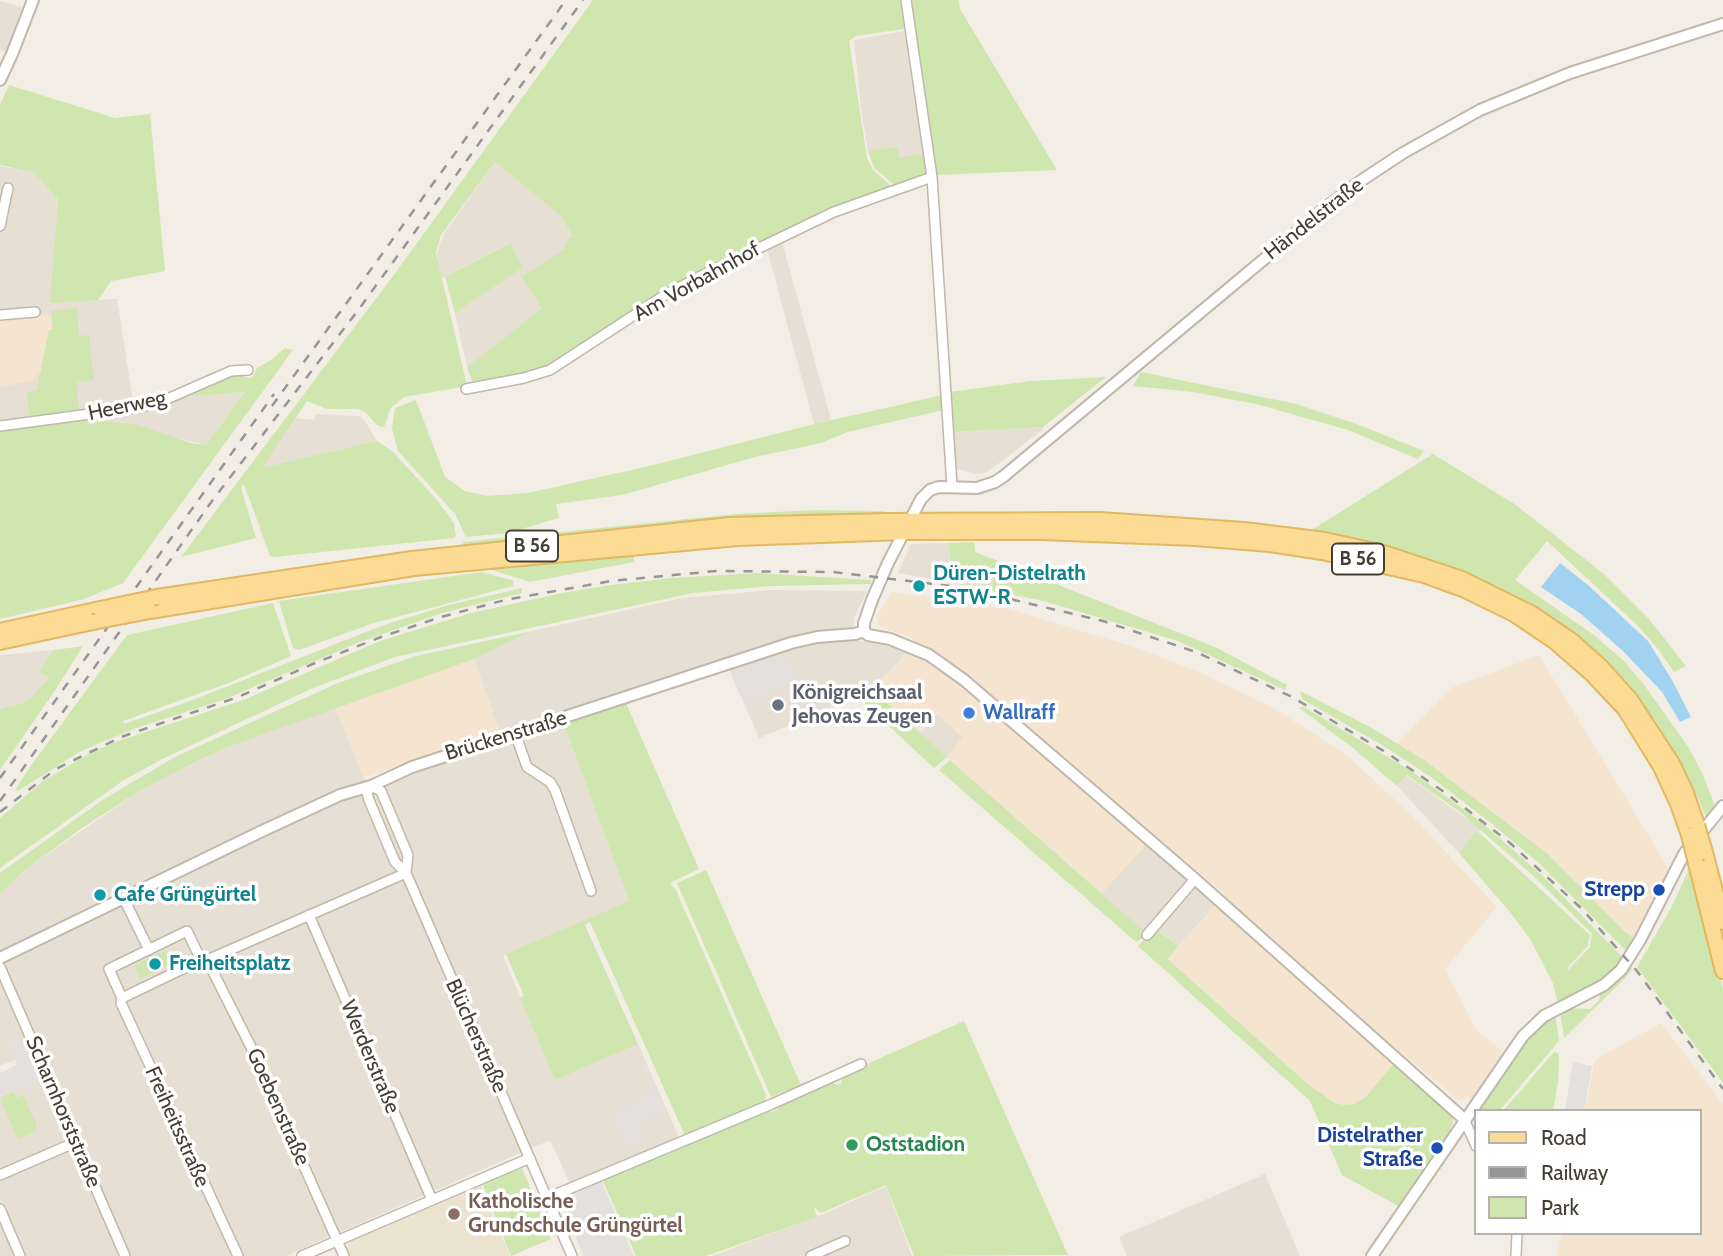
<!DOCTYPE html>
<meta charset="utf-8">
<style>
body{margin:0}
#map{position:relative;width:1723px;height:1256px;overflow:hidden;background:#f2eee5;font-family:Cabin,sans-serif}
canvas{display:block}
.legend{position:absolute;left:1474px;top:1109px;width:228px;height:126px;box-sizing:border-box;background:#fff;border:2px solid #b4b2ae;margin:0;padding:9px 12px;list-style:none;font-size:21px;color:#443e35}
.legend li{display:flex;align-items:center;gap:14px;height:35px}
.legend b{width:35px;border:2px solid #b4b2ae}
</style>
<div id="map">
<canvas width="1723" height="1256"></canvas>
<ul class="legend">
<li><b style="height:9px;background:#fcdb94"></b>Road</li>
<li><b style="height:9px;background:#959595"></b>Railway</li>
<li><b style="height:19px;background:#cfe6ae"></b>Park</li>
</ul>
</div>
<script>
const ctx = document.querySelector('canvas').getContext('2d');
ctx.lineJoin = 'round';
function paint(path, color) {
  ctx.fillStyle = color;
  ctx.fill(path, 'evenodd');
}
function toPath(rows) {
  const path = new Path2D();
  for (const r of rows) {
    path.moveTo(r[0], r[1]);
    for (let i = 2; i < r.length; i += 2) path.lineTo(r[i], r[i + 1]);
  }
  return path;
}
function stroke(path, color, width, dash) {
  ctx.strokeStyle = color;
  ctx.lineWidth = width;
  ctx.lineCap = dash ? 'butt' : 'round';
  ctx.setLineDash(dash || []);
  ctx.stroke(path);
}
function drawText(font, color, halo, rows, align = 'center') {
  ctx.font = font + ' Cabin,sans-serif';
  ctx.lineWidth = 7;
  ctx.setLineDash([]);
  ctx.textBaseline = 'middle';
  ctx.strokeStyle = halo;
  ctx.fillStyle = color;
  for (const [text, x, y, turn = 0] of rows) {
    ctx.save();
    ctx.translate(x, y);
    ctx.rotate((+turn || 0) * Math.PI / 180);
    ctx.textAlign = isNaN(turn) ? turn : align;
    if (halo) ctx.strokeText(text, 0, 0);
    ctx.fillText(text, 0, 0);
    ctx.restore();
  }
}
const residential = toPath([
 [0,1,22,7,6,52,0,50],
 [905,31,925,154,927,174,875,169,868,151,861,108,854,40],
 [495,162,560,215,574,236,564,249,542,308,467,367,455,313,523,268,509,243,441,279,437,254,443,235],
 [0,166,33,172,58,199,51,302,117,299,134,407,159,398,245,392,206,445,167,436,0,429],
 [781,238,831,420,814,424,766,245],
 [317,414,360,416,365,421,377,441,261,469,296,418,313,420],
 [1043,427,1041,431,986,473,975,474,955,468,952,432],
 [948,543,954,567,994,579,992,591,898,573,911,544],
 [773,590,867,591,854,618,852,640,889,646,906,653,873,690,759,738,725,660,500,733,474,659,532,631,682,598],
 [54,650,38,670,51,678,27,702,0,709,0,655],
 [335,707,370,792,486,746,563,722,629,901,503,956,555,1080,638,1044,678,1135,676,1138,570,1184,550,1140,286,1256,0,1256,0,1096,38,1079,16,1059,0,1066,0,894,27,868,141,790,229,746],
 [937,714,963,737,947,757,920,733],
 [1406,775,1481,829,1459,853,1397,786],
 [1146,844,1217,904,1178,946,1156,928,1148,935,1101,894],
 [1265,1174,1300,1256,1127,1256,1119,1237],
 [886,1186,912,1256,712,1256,821,1215]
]);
const commercial = toPath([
 [51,315,53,330,40,373,32,381,0,387,0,318],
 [892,592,1006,608,1134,647,1194,670,1272,707,1347,755,1412,816,1497,907,1445,969,1477,1031,1505,1053,1474,1096,1469,1099,1458,1100,1402,1053,1366,1097,1354,1104,1344,1105,1335,1103,1309,1085,1168,958,1225,894,1155,835,1101,894,947,757,963,737,937,714,920,733,873,690,906,653,913,638,882,628,878,624,878,614],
 [1539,655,1670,871,1634,938,1624,931,1548,854,1424,760,1397,744,1451,688],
 [474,659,500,733,405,763,364,778,335,707],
 [1661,1023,1723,1104,1723,1256,1556,1256,1563,1233,1700,1233,1700,1111,1585,1111,1595,1060]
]);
const education = toPath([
 [481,1186,510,1256,350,1256,347,1248,349,1243]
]);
const green = toPath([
 [593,0,903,0,906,24,903,29,856,36,849,41,867,158,873,170,895,189,833,211,765,240,702,273,549,368,477,384,472,381,467,367,542,308,522,277,564,249,568,240,573,236,560,215,495,162,441,235,436,253,467,386,404,397,391,408,384,427,378,426,365,412,357,409,327,409,307,401,262,468,377,441,392,451,437,500,454,523,456,536,454,538,275,557,270,556,244,484,241,488,256,538,181,557,393,276],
 [909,0,958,0,960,9,1057,170,936,175],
 [9,85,115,118,150,114,165,271,111,281,98,300,50,303,58,199,33,172,0,165,0,105],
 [897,147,899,158,925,154,927,174,925,176,897,187,875,169,868,151],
 [510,243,523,268,455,313,445,277],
 [77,308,79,335,89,336,94,380,77,382,79,415,30,420,27,392,37,390,49,330,53,329,51,311],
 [285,348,293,350,123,583,84,599,0,619,0,429,66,421,95,421,134,424,191,443,206,445,245,392,191,396,191,390,231,373,249,378,253,377,257,368,271,360],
 [1141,372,1296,404,1354,423,1424,451,1418,459,1348,430,1256,404,1193,392,1133,386],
 [1106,377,1043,427,952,432,950,392,1030,381],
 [943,395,943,410,848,432,821,443,755,457,622,495,556,504,559,518,508,533,466,537,455,514,398,451,392,429,395,408,416,400,445,477,465,491,487,496,528,493,654,465,814,424],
 [1433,454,1516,505,1604,574,1649,619,1686,666,1674,672,1658,649,1638,626,1547,541,1515,580,1594,635,1624,661,1645,686,1689,748,1703,775,1714,804,1712,815,1707,819,1692,784,1655,720,1603,660,1557,621,1500,588,1438,562,1372,544,1310,531],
 [817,510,883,511,886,514,464,547,463,542,736,514],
 [974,542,975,552,1215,647,1287,685,1285,690,1178,641,1040,600,992,591,994,579,953,567,948,543],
 [633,552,634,562,530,582,483,567],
 [481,572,511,580,514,582,513,586,374,623,299,650,293,648,279,601],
 [757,573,871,580,871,584,771,586,693,593,395,657,313,688,162,759,121,782,0,868,0,818,43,781,90,753,118,741,243,700,380,641,471,613,567,592,612,585,671,578],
 [522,588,522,593,442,613,360,642,223,700,139,727,81,751,18,791,15,790,32,764,127,635,273,603,291,656,231,682,123,721,124,724,190,701,384,625,449,605],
 [532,631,474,659,230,746,202,759,141,790,85,826,27,868,0,894,0,873,104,799,175,757,338,683,416,656],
 [83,646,56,689,0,770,0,709,27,702,50,678,38,671,54,650],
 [866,684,873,690,947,757,934,768,857,696,834,706,831,699],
 [1300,691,1372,728,1424,760,1548,854,1624,931,1634,938,1627,952,1541,865,1492,824,1431,777,1382,745,1302,699],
 [626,703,699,869,670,883,676,890,766,1095,764,1104,686,1138,590,922,585,925,638,1044,555,1080,520,998,524,996,506,954,629,901,563,722],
 [1304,707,1408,769,1480,821,1547,880,1624,959,1604,981,1558,1004,1553,983,1530,939,1510,912,1459,853,1477,831,1590,935,1587,947,1568,967,1568,970,1590,947,1592,934,1538,880,1460,812,1407,775,1397,786,1353,748,1299,708],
 [950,760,1146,933,1144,937,1136,942,939,770],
 [1689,869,1693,870,1723,989,1723,1083,1637,967,1671,908],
 [706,870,801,1085,771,1097,677,883],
 [1155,928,1178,946,1168,959,1309,1085,1335,1103,1344,1105,1354,1104,1366,1097,1393,1064,1451,1114,1453,1123,1451,1128,1398,1206,1342,1175,1310,1101,1138,946],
 [166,950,173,963,140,979,134,966],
 [1629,966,1632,969,1624,979,1564,1038,1560,1011,1566,1008,1590,1009,1599,1000,1601,992],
 [1555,1013,1559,1041,1499,1111,1477,1111,1531,1031],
 [964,1021,1068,1255,914,1256,886,1185,821,1213,814,1207,817,1217,706,1256,636,1256,602,1179,764,1111,772,1112,778,1109,781,1102,831,1080,836,1085,841,1084,842,1075],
 [1554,1052,1559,1053,1558,1082,1553,1111,1503,1111],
 [13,1092,16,1098,23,1095,36,1124,36,1131,18,1139,0,1098],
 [522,1168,551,1239,511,1256,483,1185]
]);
const parking = toPath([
 [787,655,798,680,745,702,732,672],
 [18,1033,38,1079,0,1096,0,1073,17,1065,7,1038],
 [644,1060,666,1112,638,1124,644,1139,633,1144,634,1149,628,1151,614,1115,628,1110,626,1105,653,1093,640,1062],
 [1573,1062,1592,1066,1584,1111,1565,1111],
 [600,1178,634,1256,584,1256,558,1196]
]);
const water = toPath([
 [1560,563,1588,585,1648,641,1672,680,1691,717,1680,722,1662,692,1623,651,1581,614,1541,587]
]);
const stream = toPath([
 [932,144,933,155],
 [934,160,936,175]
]);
const minor = toPath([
 [906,0,932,177,952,487],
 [0,226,8,188],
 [0,315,35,312],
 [466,389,524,378,550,370,665,295,703,275,834,212,932,177],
 [0,426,142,407,167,399,231,371,248,370],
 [515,733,527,767,550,782,555,790,591,891],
 [406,873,408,855,381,791,371,786,367,793,369,800,395,862,406,873,572,1256],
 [124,899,149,950],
 [309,915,432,1200],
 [1147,935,1195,879],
 [201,960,187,931,109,969,122,998,121,1003,238,1256],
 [207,960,251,1047,344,1256],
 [0,967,125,1256],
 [122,998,201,960,207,960,406,873],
 [1464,1119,1476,1146],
 [0,1175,76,1142],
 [547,1198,772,1104,861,1064],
 [0,1209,20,1256],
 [302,1256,530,1158],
 [811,1256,845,1241],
 [1516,1256,1517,1233]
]);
const tertiary = toPath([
 [0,80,12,54,33,0],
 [864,631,864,623,872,600,888,563,921,499,930,490,939,487,977,488,995,482,1004,476,1329,205,1362,180,1403,153,1480,110,1570,73,1723,24],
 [864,631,868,635,890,639,929,655,964,680,1195,879,1464,1119],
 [0,958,260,832,340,795,371,786,412,767,791,643,817,637,855,634,864,631],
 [1372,1256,1523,1036,1544,1016,1604,985,1621,970,1640,940,1684,854,1723,806]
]);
const primary = toPath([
 [157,597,412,559,730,525,885,521,1100,520,1244,530,1325,540,1384,553,1462,579,1531,613,1572,641,1600,666,1630,699,1653,734,1673,765,1686,793,1697,825],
 [150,611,414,568,738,538,904,532,1041,532,1195,538,1270,544,1322,552,1424,575,1465,590,1514,614,1554,641,1592,674,1625,709,1661,767,1678,804,1689,835],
 [0,631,100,609],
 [0,642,93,622],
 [1705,852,1723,922],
 [1696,863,1723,971]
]);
const rail = toPath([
 [272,406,566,0],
 [0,778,274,394],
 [0,801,212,501,359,309,583,0],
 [0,812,56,769,121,737,238,697,315,663,381,637,441,617,505,600,611,581,716,571,833,572,959,587,1103,621,1196,652,1292,697,1387,753,1447,794,1510,843,1582,909,1637,971,1723,1089]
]);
const primaryBridge = toPath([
 [100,609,157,597],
 [93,622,150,611],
 [1697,825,1705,852],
 [1689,835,1696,863]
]);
const markers = [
 [919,586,7,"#0f9aa8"],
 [778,705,7,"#6b7280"],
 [969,713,7,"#3f7fe0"],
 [1659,890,7,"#1a4fb4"],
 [100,895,7,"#0f9aa8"],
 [155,964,7,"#0f9aa8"],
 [852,1145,7,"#2e9e5b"],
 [1437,1148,7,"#1a4fb4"],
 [454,1214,7,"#8d6e63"]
];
const shields = [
 [532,546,52],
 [1358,559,52]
];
const shieldNames = [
 ["B 56",532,546],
 ["B 56",1358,559]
];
const streetNames = [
 ["Händelstraße",1314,219,-38],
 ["Am Vorbahnhof",697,282,-29],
 ["Heerweg",127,406,-12],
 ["Brückenstraße",506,736,-17],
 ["Blücherstraße",476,1036,66],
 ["Werderstraße",370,1057,67],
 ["Goebenstraße",278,1107,66],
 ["Scharnhorststraße",63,1112,67],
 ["Freiheitsstraße",177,1127,66]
];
const cultureNames = [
 ["Düren-Distelrath",933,574],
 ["ESTW-R",933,598],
 ["Cafe Grüngürtel",114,895],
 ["Freiheitsplatz",169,964]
];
const worshipNames = [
 ["Königreichsaal",792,693],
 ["Jehovas Zeugen",792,717]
];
const shopNames = [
 ["Wallraff",983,713]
];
const transitNames = [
 ["Strepp",1645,890],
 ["Distelrather",1423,1136],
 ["Straße",1423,1160]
];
const leisureNames = [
 ["Oststadion",866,1145]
];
const educationNames = [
 ["Katholische",468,1202],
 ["Grundschule Grüngürtel",468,1226]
];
paint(residential, '#e6dfd3');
paint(commercial, '#f4e4d0');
paint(education, '#ebe2cf');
paint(green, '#cfe6ae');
paint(parking, '#e3e0dd');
paint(water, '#a1d2ef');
stroke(stream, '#a1d2ef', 2.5);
stroke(minor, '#c0b8ab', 12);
stroke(tertiary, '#c0b8ab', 14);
stroke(primary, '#e1b864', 18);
stroke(minor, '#fff', 9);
stroke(tertiary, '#fff', 10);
stroke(primary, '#fcdb94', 14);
stroke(rail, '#959595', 2.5, [9, 9]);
stroke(primaryBridge, '#e1b864', 18, []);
stroke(primaryBridge, '#fcdb94', 14);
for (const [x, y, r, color] of markers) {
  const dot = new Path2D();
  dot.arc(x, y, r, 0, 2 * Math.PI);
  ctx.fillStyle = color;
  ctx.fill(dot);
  stroke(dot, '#fff', 2.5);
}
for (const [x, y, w] of shields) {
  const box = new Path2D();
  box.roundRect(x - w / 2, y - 15.5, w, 31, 5);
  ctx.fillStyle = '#fff';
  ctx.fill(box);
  stroke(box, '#443e35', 2);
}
drawText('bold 19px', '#443e35', null, shieldNames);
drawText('21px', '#443e35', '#fff', streetNames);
drawText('bold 21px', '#0d838f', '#fff', cultureNames, 'left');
drawText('bold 21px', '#5b616d', '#fff', worshipNames, 'left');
drawText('bold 21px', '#366cbe', '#fff', shopNames, 'left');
drawText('bold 21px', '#164399', '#fff', transitNames, 'right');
drawText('bold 21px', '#27864d', '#fff', leisureNames, 'left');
drawText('bold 21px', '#785e54', '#fff', educationNames, 'left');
</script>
